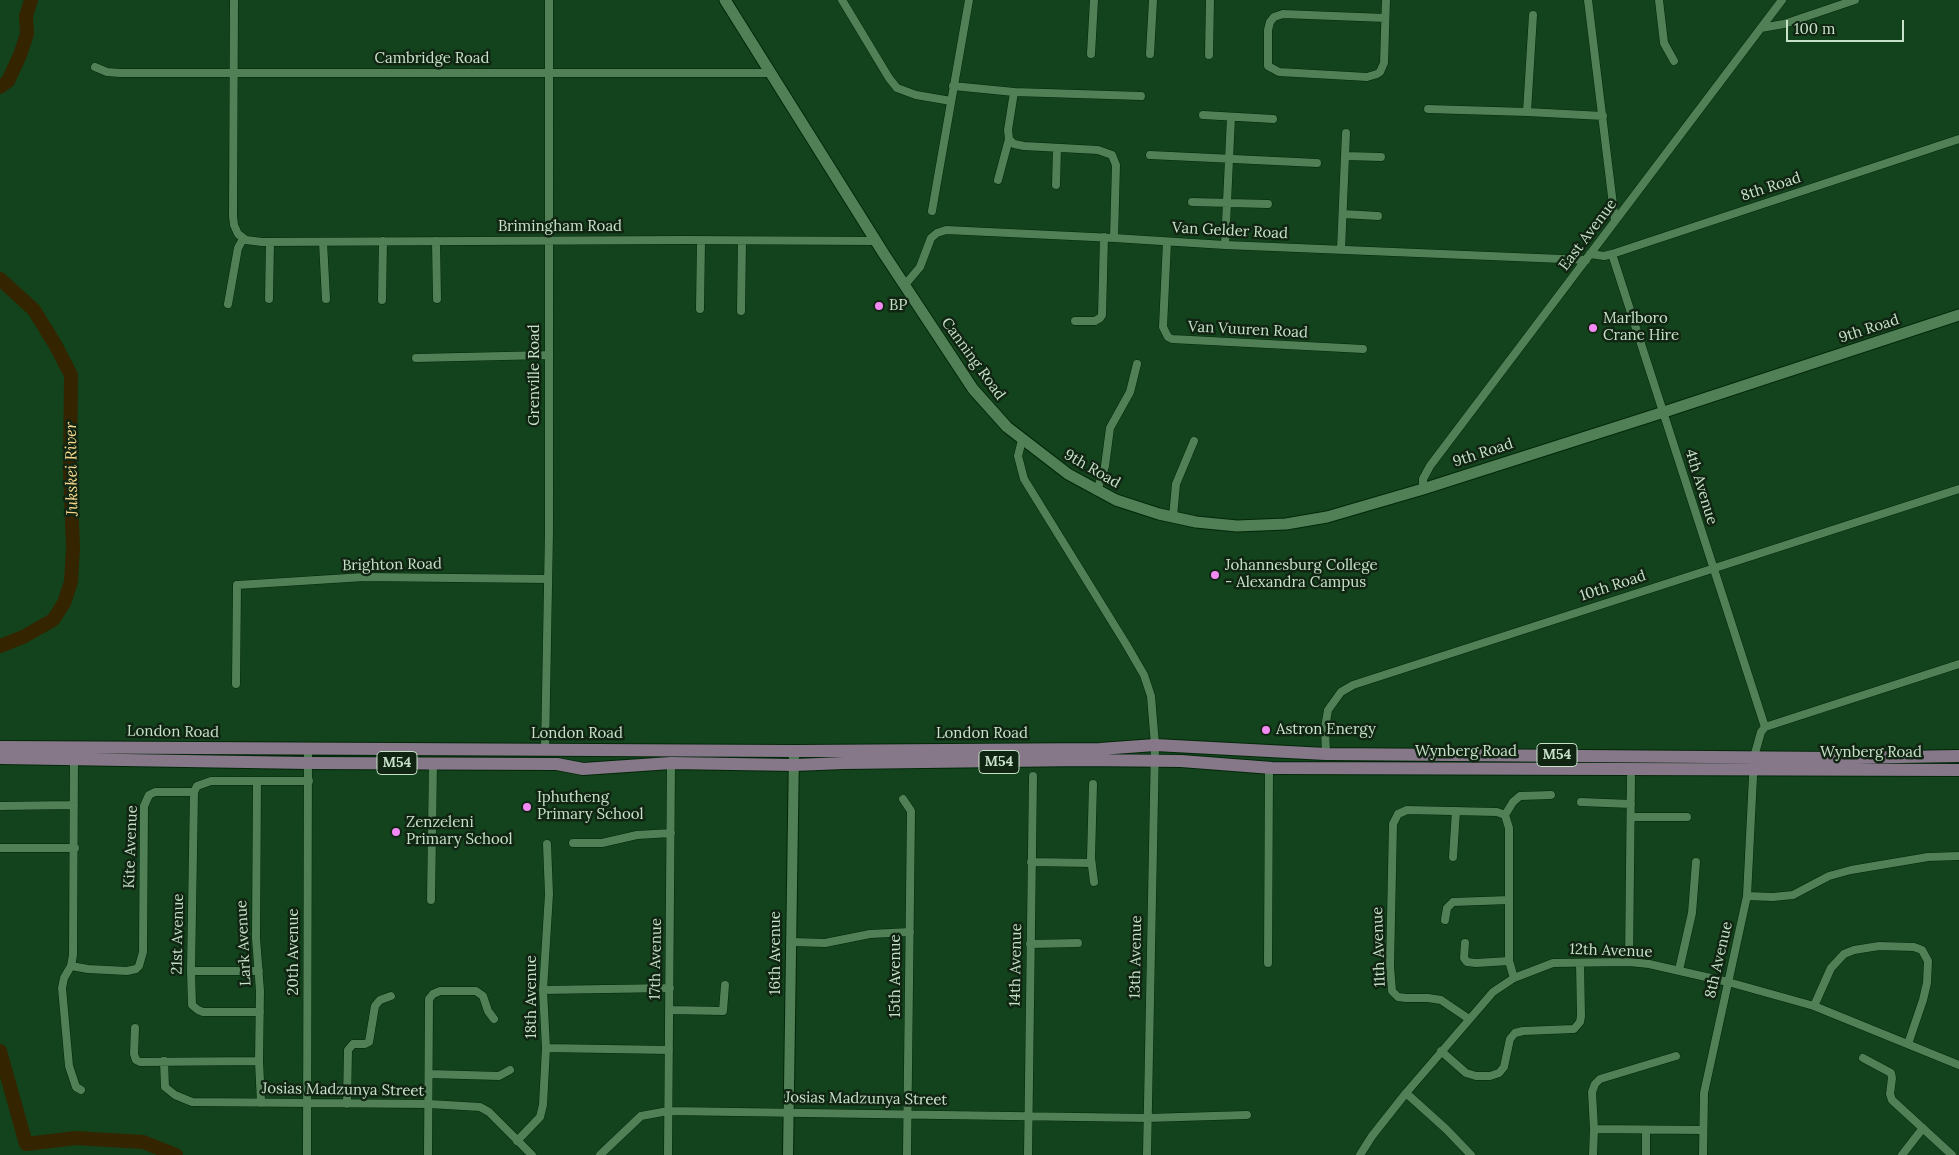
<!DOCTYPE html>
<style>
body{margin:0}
#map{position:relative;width:1959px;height:1155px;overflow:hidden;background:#13431c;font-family:Lora,serif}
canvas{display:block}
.scale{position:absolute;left:1786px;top:20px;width:118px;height:22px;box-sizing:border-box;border:2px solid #c8e1c9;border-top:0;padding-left:6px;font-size:15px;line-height:18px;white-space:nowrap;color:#c8e1c9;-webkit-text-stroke:4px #112513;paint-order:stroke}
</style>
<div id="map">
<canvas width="1959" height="1155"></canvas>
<div class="scale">100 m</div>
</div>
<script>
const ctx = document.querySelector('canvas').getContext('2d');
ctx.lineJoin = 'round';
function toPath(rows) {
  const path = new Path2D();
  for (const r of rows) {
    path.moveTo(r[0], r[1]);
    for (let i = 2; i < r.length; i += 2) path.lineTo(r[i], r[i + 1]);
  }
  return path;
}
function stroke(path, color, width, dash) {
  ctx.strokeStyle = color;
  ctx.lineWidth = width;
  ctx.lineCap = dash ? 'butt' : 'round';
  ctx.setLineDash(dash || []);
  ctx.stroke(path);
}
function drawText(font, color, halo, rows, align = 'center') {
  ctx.font = font + ' Lora,serif';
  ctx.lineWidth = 5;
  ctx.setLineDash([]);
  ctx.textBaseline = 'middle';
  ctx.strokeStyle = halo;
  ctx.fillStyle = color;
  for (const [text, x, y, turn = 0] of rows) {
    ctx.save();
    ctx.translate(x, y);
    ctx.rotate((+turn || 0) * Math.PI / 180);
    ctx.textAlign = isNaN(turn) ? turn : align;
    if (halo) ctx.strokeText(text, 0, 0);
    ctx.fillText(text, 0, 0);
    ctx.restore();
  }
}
const river = toPath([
 [0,87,8,81,20,55,27,34,26,16,31,0],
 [0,279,34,310,56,346,71,375,70,470,73,548,71,582,64,603,53,620,23,637,0,646],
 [0,1051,26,1144,76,1138,143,1142,176,1155]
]);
const minor = toPath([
 [234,0,233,216,234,225,238,234,246,240,262,242,684,240,876,241],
 [842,0,889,78,897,88,916,95,951,101],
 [1588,0,1615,221],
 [1659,0,1664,43,1674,61],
 [1385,18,1283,14,1274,17,1270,22,1268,30,1268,66,1279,72,1367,77,1377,74,1380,72,1384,63,1386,0],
 [1761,28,1784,24,1855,0],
 [1091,54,1094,0],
 [1150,54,1153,0],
 [1209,55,1210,0],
 [95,67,107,72,120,73,771,73],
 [953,86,1014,92,1141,96],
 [1014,92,1008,130,1009,139,1014,144,1024,146,1098,150,1112,155,1116,165,1114,238],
 [1428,109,1527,112,1603,116],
 [1527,112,1533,15],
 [1203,115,1273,119],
 [1150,155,1317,163],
 [1346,156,1381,157],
 [998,180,1009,139],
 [1056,185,1057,148],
 [1192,202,1268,204],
 [932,211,969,0],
 [1343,214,1378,216],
 [436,241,437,299],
 [323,242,326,299],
 [1167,242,1163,327,1168,337,1172,339,1363,349],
 [1225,245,1231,117],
 [1341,250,1346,133],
 [1590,254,1604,256,1612,254,1959,139],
 [1612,254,1765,727],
 [904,286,920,267,931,238,937,233,946,230,1114,238,1225,245,1586,260],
 [269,299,270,242],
 [382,300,383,241],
 [228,304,238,248,243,239],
 [700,309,701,240],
 [741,311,742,241],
 [1075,321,1095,321,1100,318,1102,315,1104,237],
 [416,358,548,355],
 [1022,440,1018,456,1024,479,1126,644,1144,675,1151,696,1155,745,1147,1155],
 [1423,489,1423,479,1430,466,1782,0],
 [1097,491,1105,466,1110,428,1130,392,1137,364],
 [1173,517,1176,484,1194,441],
 [236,684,237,585,364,577,548,579],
 [545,751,549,531,549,0],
 [1326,754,1325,728,1328,710,1341,692,1353,685,1959,489],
 [74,757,73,955,71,966,64,978,62,988,69,1066,76,1087,81,1090],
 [257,781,256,938,260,991,259,1061,261,1103],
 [1093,784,1091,858,1094,882],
 [194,792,191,971,192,1005,198,1010,203,1012,260,1012],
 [903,799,911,811,907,1155],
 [1581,802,1631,804],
 [0,806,74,805],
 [1505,815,1509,828,1509,961,1514,978],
 [1505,815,1513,802,1520,796,1551,795],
 [1631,817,1687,817],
 [573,843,602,843,637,835,671,833],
 [0,848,75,848],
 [1453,857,1456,811],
 [1031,862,1091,863],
 [1747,896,1773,897,1793,895,1829,876,1851,870,1928,857,1959,856],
 [431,900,433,763],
 [1445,920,1447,908,1453,902,1509,900],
 [792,942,825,943,870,934,910,932],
 [1465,943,1464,958,1467,962,1476,963,1509,961],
 [1030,944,1078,943],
 [1629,962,1631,777],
 [1268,963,1269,767],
 [71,966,88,969,127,971,136,969,139,966,143,952,144,806,149,795,155,792,194,792,197,786,211,781,309,781],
 [1679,970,1692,913,1696,862],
 [191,971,259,971],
 [543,990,670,988],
 [1814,1006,1831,968,1844,954,1854,950,1879,946,1914,947,1922,950,1928,961,1927,983,1923,1000,1908,1044],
 [669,1010,723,1011,725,985],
 [1469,1019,1441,1000,1428,998,1406,998,1398,997,1392,991,1390,966,1393,824,1398,814,1407,810,1497,812,1505,815],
 [135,1028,134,1054,136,1060,140,1062,259,1061],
 [546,1048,669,1050],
 [1441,1051,1466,1073,1476,1076,1490,1076,1499,1073,1504,1067,1510,1039,1515,1033,1523,1031,1574,1029,1580,1022,1581,1016,1580,963],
 [1863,1058,1891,1073,1892,1078,1890,1094,1892,1100,1952,1155],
 [164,1061,165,1087,175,1095,192,1102,429,1104,480,1107,489,1112,532,1155],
 [429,1074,499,1076,510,1070],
 [1406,1093,1446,1129,1471,1155],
 [347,1104,348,1050,353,1044,365,1044,369,1042,375,1006,380,1000,391,996],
 [1594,1129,1592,1092,1595,1084,1600,1079,1676,1056],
 [1646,1130,1646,1155],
 [517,1141,540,1117,543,1105,546,1048,543,990,549,894,547,844],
 [307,1155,308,749],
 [428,1155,429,999,433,994,440,991,476,991,483,996,488,1011,494,1019],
 [600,1155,641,1116,668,1111,1147,1118,1247,1115],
 [668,1155,671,763],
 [1028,1155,1033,776],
 [1360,1155,1372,1136,1406,1093,1493,992,1514,978,1553,963,1629,962,1649,964,1728,982,1814,1006,1959,1065],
 [1593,1155,1594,1129,1702,1130],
 [1703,1155,1704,1093,1747,896,1754,757,1761,732,1765,727,1959,664],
 [1902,1155,1923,1128]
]);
const tertiary = toPath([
 [788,1155,794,751]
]);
const secondary = toPath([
 [725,0,884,254,973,389,1007,427,1068,474,1116,500,1159,514,1196,522,1237,526,1286,524,1327,517,1423,489,1664,412,1959,315]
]);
const primary = toPath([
 [0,747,794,751,1100,749,1155,745,1326,754,1839,758,1959,756],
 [0,758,308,763,557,764,583,769,671,763,794,765,844,763,1083,760,1181,761,1272,768,1959,770]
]);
const markers = [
 [879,306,5,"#f28af3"],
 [1593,328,5,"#f28af3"],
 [1215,575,5,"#f28af3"],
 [1266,730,5,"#f28af3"],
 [527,807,5,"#f28af3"],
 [396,832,5,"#f28af3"]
];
const shields = [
 [1557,755,40],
 [999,762,40],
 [397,763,40]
];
const shieldNames = [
 ["M54",1557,755],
 ["M54",999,762],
 ["M54",397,763]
];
const streetNames = [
 ["Cambridge Road",432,59],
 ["8th Road",1771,187,-18],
 ["Brimingham Road",560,227],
 ["Van Gelder Road",1230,231,3],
 ["East Avenue",1588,235,-53],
 ["9th Road",1869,329,-18],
 ["Van Vuuren Road",1248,330,3],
 ["Canning Road",973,359,54],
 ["Grenville Road",535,375,-90],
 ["9th Road",1483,453,-18],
 ["9th Road",1092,469,30],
 ["4th Avenue",1701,487,73],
 ["Brighton Road",392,565,-1],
 ["10th Road",1613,586,-18],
 ["London Road",173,732,1],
 ["London Road",577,734],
 ["London Road",982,734],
 ["Wynberg Road",1466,752],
 ["Wynberg Road",1871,753],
 ["Kite Avenue",131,847,-88],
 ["21st Avenue",178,934,-89],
 ["Lark Avenue",244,943,-93],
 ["11th Avenue",1379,947,-92],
 ["12th Avenue",1611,951,2],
 ["20th Avenue",294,952,-90],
 ["16th Avenue",776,953,-90],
 ["13th Avenue",1136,957,-89],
 ["17th Avenue",656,959,-89],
 ["8th Avenue",1719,960,-77],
 ["14th Avenue",1016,965,-89],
 ["15th Avenue",896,976,-90],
 ["18th Avenue",532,997,-90],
 ["Josias Madzunya Street",343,1090,1],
 ["Josias Madzunya Street",866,1099,1]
];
const poiNames = [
 ["BP",889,306],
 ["Marlboro",1603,319],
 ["Crane Hire",1603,336],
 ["Johannesburg College",1225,566],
 ["- Alexandra Campus",1225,583],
 ["Astron Energy",1276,730],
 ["Iphutheng",537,798],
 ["Primary School",537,815],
 ["Zenzeleni",406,823],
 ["Primary School",406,840]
];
const waterNames = [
 ["Jukskei River",72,469,-91]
];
stroke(river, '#342500', 14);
stroke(minor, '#03270a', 9);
stroke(tertiary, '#03270a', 12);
stroke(secondary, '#03270a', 13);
stroke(primary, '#03270a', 14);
stroke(minor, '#518056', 8);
stroke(tertiary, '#518056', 10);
stroke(secondary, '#518056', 11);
stroke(primary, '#877889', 12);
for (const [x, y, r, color] of markers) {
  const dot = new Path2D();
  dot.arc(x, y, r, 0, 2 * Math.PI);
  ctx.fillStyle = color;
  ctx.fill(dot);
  stroke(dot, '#112513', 2);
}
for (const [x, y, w] of shields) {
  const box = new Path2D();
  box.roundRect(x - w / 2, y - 11.5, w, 23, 4);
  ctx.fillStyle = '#112513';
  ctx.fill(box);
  stroke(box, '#c8e1c9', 1);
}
drawText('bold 14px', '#c8e1c9', null, shieldNames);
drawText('15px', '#c8e1c9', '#112513', streetNames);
drawText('15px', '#c8e1c9', '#112513', poiNames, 'left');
drawText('italic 16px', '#f9d88c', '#112513', waterNames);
</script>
